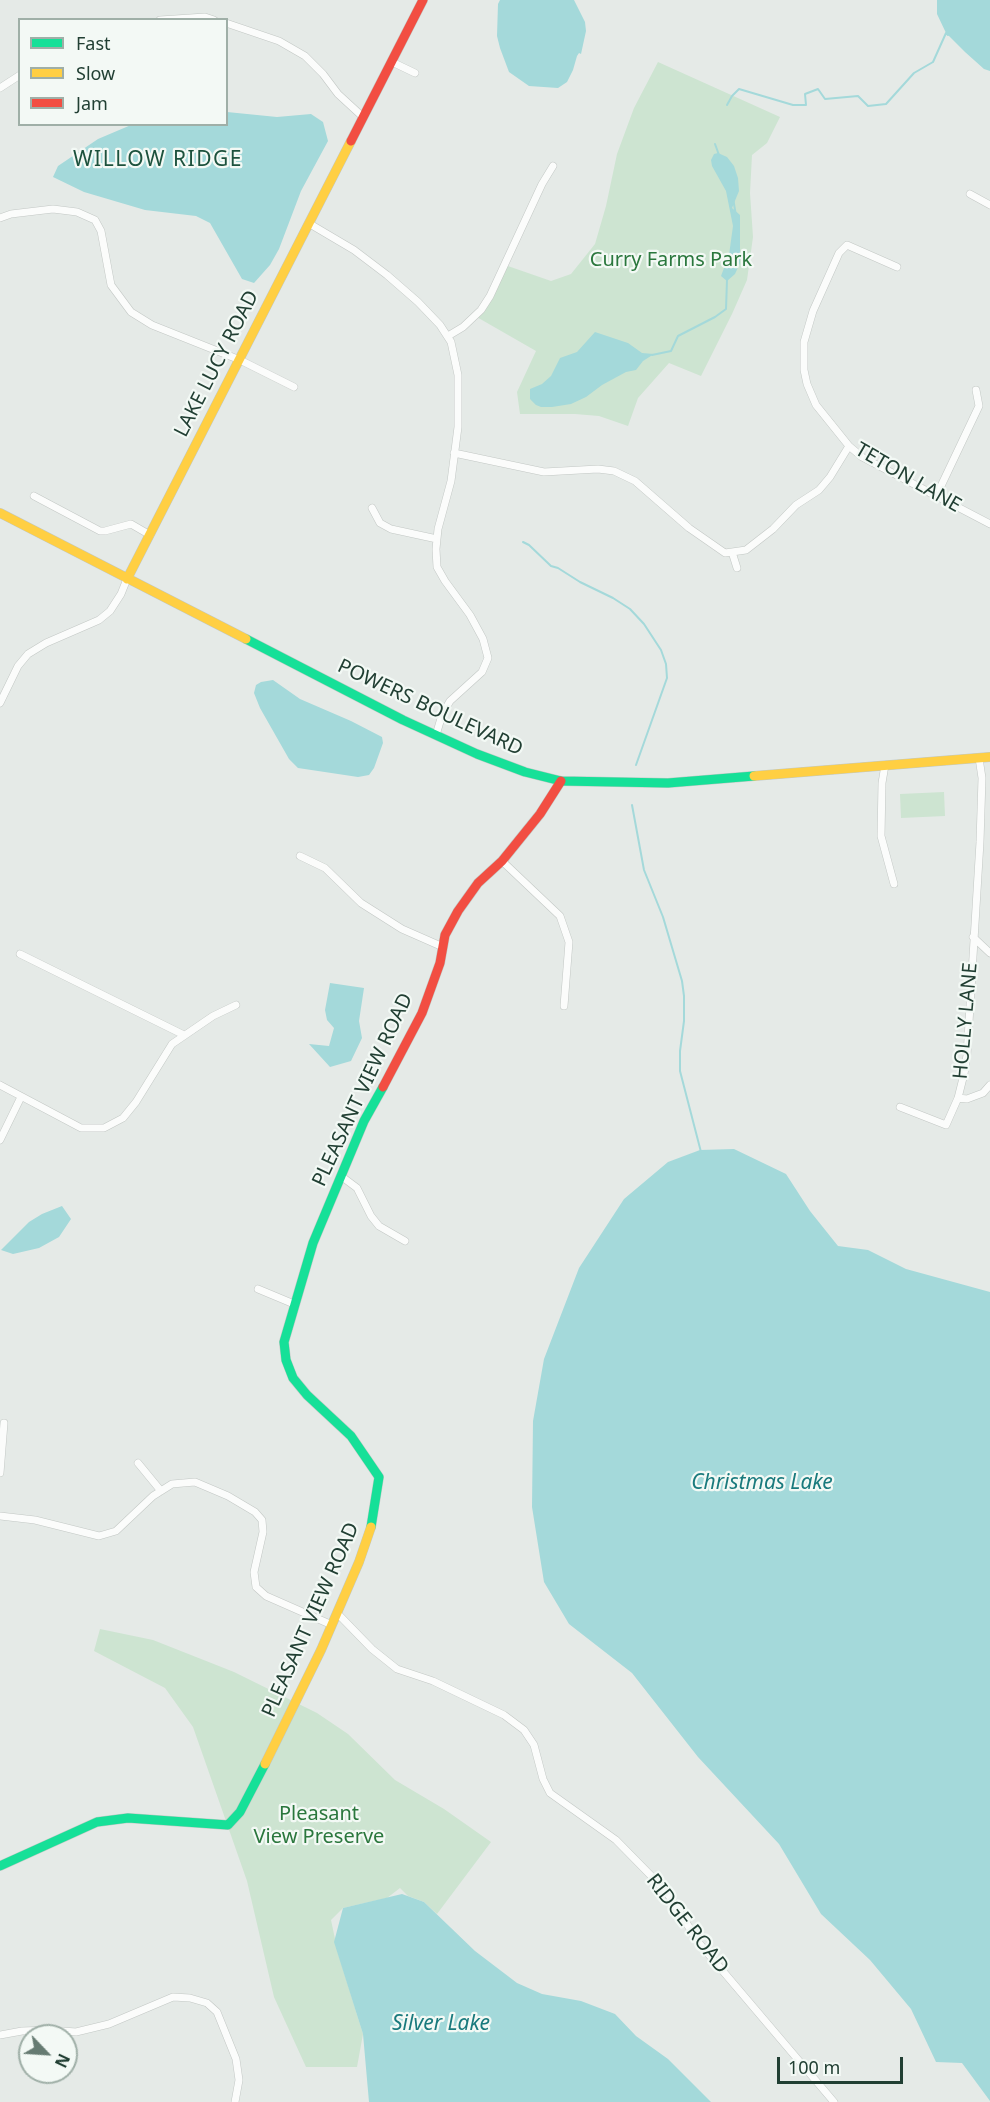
<!DOCTYPE html>
<style>
body{margin:0}
#map{position:relative;width:990px;height:2102px;overflow:hidden;background:#e5eae7;font-family:"Noto Sans",sans-serif}
canvas{display:block}
.legend{position:absolute;left:18px;top:18px;width:210px;height:108px;box-sizing:border-box;background:#f3f9f5;border:2px solid #9fafa7;margin:0;padding:8px 10px;list-style:none;font-size:18px;color:#213f33}
.legend li{display:flex;align-items:center;gap:12px;height:30px}
.legend b{width:30px;border:2px solid #9fafa7}
.north{position:absolute;left:18px;top:2024px;width:60px;height:60px;box-sizing:border-box;background:#f3f9f5;border:2px solid #9fafa7;border-radius:50%;rotate:115deg;font-size:16px;font-weight:700;line-height:24px;text-align:center;color:#213f33}
.north::after{content:'';display:block;margin:auto;width:21px;height:27px;background:#667b72;clip-path:polygon(50% 0,100% 100%,50% 72%,0 100%)}
.scale{position:absolute;left:777px;top:2057px;width:126px;height:27px;box-sizing:border-box;border:3px solid #213f33;border-top:0;padding-left:8px;font-size:18px;line-height:21px;white-space:nowrap;color:#213f33;-webkit-text-stroke:4px #f3f9f5;paint-order:stroke}
</style>
<div id="map">
<canvas width="990" height="2102"></canvas>
<ul class="legend">
<li><b style="height:8px;background:#16e098"></b>Fast</li>
<li><b style="height:8px;background:#ffcf43"></b>Slow</li>
<li><b style="height:8px;background:#f24e42"></b>Jam</li>
</ul>
<div class="north">N</div>
<div class="scale">100 m</div>
</div>
<script>
const ctx = document.querySelector('canvas').getContext('2d');
ctx.lineJoin = 'round';
function paint(path, color) {
  ctx.fillStyle = color;
  ctx.fill(path, 'evenodd');
}
function toPath(rows) {
  const path = new Path2D();
  for (const r of rows) {
    path.moveTo(r[0], r[1]);
    for (let i = 2; i < r.length; i += 2) path.lineTo(r[i], r[i + 1]);
  }
  return path;
}
function stroke(path, color, width, dash) {
  ctx.strokeStyle = color;
  ctx.lineWidth = width;
  ctx.lineCap = dash ? 'butt' : 'round';
  ctx.setLineDash(dash || []);
  ctx.stroke(path);
}
function drawText(font, color, halo, rows, align = 'center') {
  ctx.font = font + ' "Noto Sans",sans-serif';
  ctx.lineWidth = 4.5;
  ctx.setLineDash([]);
  ctx.textBaseline = 'middle';
  ctx.strokeStyle = halo;
  ctx.fillStyle = color;
  for (const [text, x, y, turn = 0] of rows) {
    ctx.save();
    ctx.translate(x, y);
    ctx.rotate((+turn || 0) * Math.PI / 180);
    ctx.textAlign = isNaN(turn) ? turn : align;
    if (halo) ctx.strokeText(text, 0, 0);
    ctx.fillText(text, 0, 0);
    ctx.restore();
  }
}
const green = toPath([
 [658,62,780,117,767,143,752,155,750,193,753,237,747,280,732,314,701,376,669,363,638,398,628,426,599,416,575,414,520,414,517,392,536,351,475,316,505,265,551,281,571,274,595,244,606,206,617,154,634,108],
 [944,792,945,816,901,818,900,794],
 [100,1629,153,1640,234,1672,317,1713,348,1734,395,1780,444,1809,491,1842,437,1914,424,1902,408,1896,400,1888,387,1898,343,1908,331,1920,338,1953,363,2034,357,2067,306,2067,274,1997,247,1881,193,1727,165,1688,94,1651]
]);
const water = toPath([
 [500,0,574,0,585,22,586,31,581,54,579,53,577,56,573,70,567,82,558,88,529,86,509,72,500,48,497,36,498,4],
 [937,0,990,0,990,71,984,69,965,52,946,33,937,14],
 [227,112,277,117,311,114,323,122,328,141,301,191,279,249,270,265,254,283,242,279,210,223,196,216,145,210,84,192,53,177,58,166,98,139,131,125,226,124],
 [718,153,727,157,734,166,738,178,739,191,732,208,740,215,740,263,735,274,727,281,721,276,729,255,733,226,726,191,712,166,711,160,714,154],
 [595,332,628,343,642,353,654,354,643,361,636,370,626,372,602,385,586,397,571,404,552,407,541,407,536,405,530,399,530,389,542,384,551,376,560,358,577,352],
 [273,680,300,699,351,721,382,737,383,743,374,768,369,775,358,777,298,768,289,759,260,708,254,693,256,685,261,682],
 [330,983,364,988,359,1021,362,1038,351,1061,330,1067,309,1044,329,1046,334,1028,327,1020,325,1010],
 [734,1149,786,1174,810,1211,838,1246,868,1250,906,1269,990,1292,990,2101,962,2063,936,2062,911,2009,870,1960,821,1914,779,1844,698,1757,632,1673,569,1624,544,1582,532,1507,533,1421,544,1359,579,1268,624,1199,668,1162,700,1150],
 [62,1206,71,1219,59,1237,39,1248,13,1254,1,1250,29,1222,42,1214],
 [402,1894,424,1902,475,1951,517,1983,542,1994,581,2001,615,2014,636,2036,668,2059,711,2102,369,2102,363,2034,334,1942,343,1908]
]);
const stream = toPath([
 [727,105,732,96,739,89,793,105,806,105,805,94,818,89,825,99,858,96,868,106,886,104,914,73,933,62,946,33,948,35],
 [715,144,719,155],
 [733,198,736,216],
 [652,355,671,351,678,336,715,317,726,309,727,280],
 [523,542,529,545,551,566,558,568,580,582,613,598,630,609,644,624,661,650,666,664,667,678,636,765],
 [632,805,644,870,663,917,682,981,684,996,684,1021,680,1051,680,1071,701,1152]
]);
const street = toPath([
 [160,20,205,17,214,20],
 [226,23,279,41,305,56,323,74,338,94,363,117],
 [392,62,415,73],
 [0,88,20,75],
 [970,194,990,205],
 [0,218,11,214,53,209,77,212,95,220,101,231,111,285,131,312,152,325,240,360,294,387],
 [310,224,354,250,387,275,418,302,440,325,451,342,458,375,458,427,451,481,438,529,436,549,437,567,445,581,470,615,483,639,488,658,482,672,450,701,442,715,436,735],
 [897,267,847,245,839,253,813,311,804,342,804,370,807,384,816,405,849,446,862,457,990,524],
 [448,336,463,327,481,310,490,296,542,184,553,166],
 [454,453,544,472,598,469,614,471,635,481,689,528,725,553,746,550,773,529,796,505,819,490,830,477,849,446],
 [930,493,941,486,979,406,976,390],
 [34,496,100,531,105,531,131,524,150,535],
 [372,508,380,523,391,529,437,539],
 [732,552,737,568],
 [0,703,18,666,28,654,46,643,99,620,110,611,121,594,127,579],
 [885,765,882,783,881,836,894,884],
 [300,856,325,868,361,903,402,929,443,947],
 [502,861,560,916,569,942,564,1006],
 [973,937,990,953],
 [20,954,184,1035],
 [0,1085,81,1128,104,1128,123,1118,136,1102,172,1044,213,1016,236,1005],
 [958,1098,967,1099,983,1093,990,1085],
 [900,1107,946,1125,958,1098,964,1074,967,1055,980,842,982,778,979,758],
 [0,1140,21,1097],
 [341,1176,357,1188,371,1216,379,1226,405,1241],
 [258,1289,294,1304],
 [138,1463,161,1491],
 [0,1473,4,1423],
 [0,1516,35,1520,99,1536,116,1531,153,1496,172,1484,195,1482,228,1496,255,1512,262,1520,263,1532,254,1572,256,1587,266,1596,332,1625],
 [338,1614,372,1649,397,1669,433,1681,504,1715,524,1730,534,1745,543,1779,550,1793,616,1840,666,1891,699,1943,834,2102],
 [0,2035,22,2031,49,2030,76,2032,109,2024,173,1997,190,1998,207,2003,217,2012,236,2059,239,2080,235,2102]
]);
const fast = toPath([
 [246,639,403,720,477,754,525,772,561,781,668,783,754,776],
 [371,1527,379,1477,351,1436,307,1395,293,1378,286,1360,284,1342,313,1243,364,1121,383,1087],
 [0,1866,97,1822,128,1818,228,1825,240,1812,265,1764]
]);
const slow = toPath([
 [0,513,246,639],
 [127,579,351,141],
 [754,776,990,757],
 [265,1764,321,1650,359,1562,371,1527]
]);
const jam = toPath([
 [351,141,423,0],
 [383,1087,422,1013,440,963,445,935,458,911,478,883,502,861,540,814,561,781]
]);
const parkNames = [
 ["Curry Farms Park",671,260],
 ["Pleasant",319,1814],
 ["View Preserve",319,1837]
];
const streetNames = [
 ["LAKE LUCY ROAD",217,364,-63],
 ["TETON LANE",908,478,30],
 ["POWERS BOULEVARD",430,708,25],
 ["HOLLY LANE",966,1021,-85],
 ["PLEASANT VIEW ROAD",363,1090,-65],
 ["PLEASANT VIEW ROAD",311,1620,-66],
 ["RIDGE ROAD",687,1924,52]
];
const neighbourhoodNames = [
 ["WILLOW RIDGE",158,160]
];
const waterNames = [
 ["Christmas Lake",762,1483],
 ["Silver Lake",441,2024]
];
paint(green, '#cde4d1');
paint(water, '#a4d9da');
stroke(stream, '#a4d9da', 2);
stroke(street, '#c2c7c4', 8);
stroke(fast, '#c0c8c4', 10);
stroke(slow, '#c0c8c4', 10);
stroke(jam, '#c0c8c4', 10);
stroke(street, '#fbfcfb', 7);
stroke(fast, '#16e098', 9);
stroke(slow, '#ffcf43', 9);
stroke(jam, '#f24e42', 9);
drawText('20px', '#2a773d', '#f3f9f5', parkNames);
drawText('20px', '#213f33', '#f3f9f5', streetNames);
ctx.letterSpacing = '1.5px';
drawText('21px', '#1c523d', '#f3f9f5', neighbourhoodNames);
ctx.letterSpacing = '0px';
drawText('italic 21px', '#197a7d', '#f3f9f5', waterNames);
</script>
